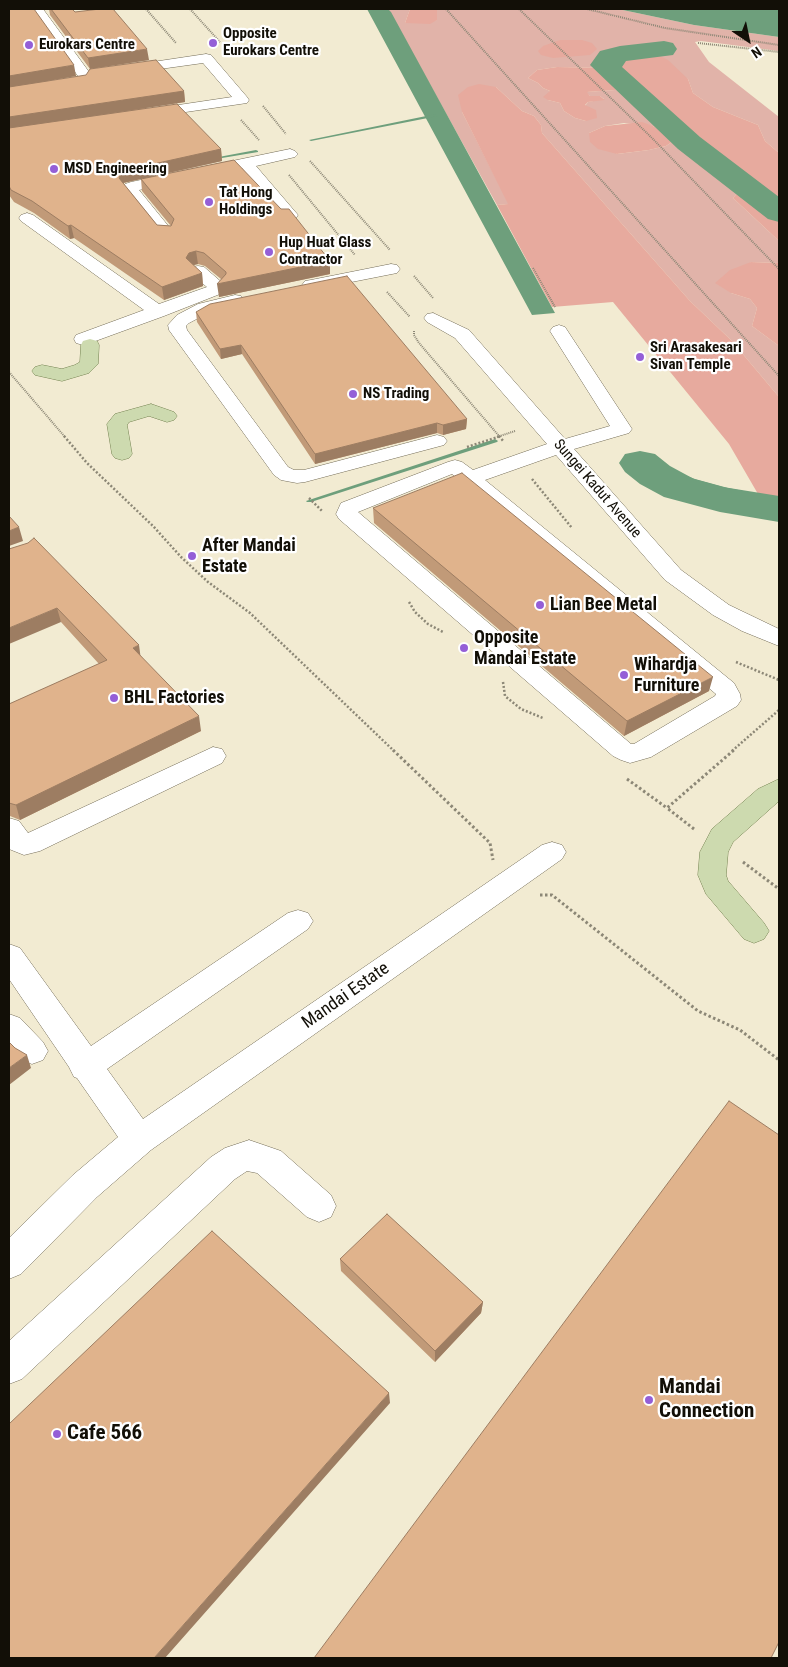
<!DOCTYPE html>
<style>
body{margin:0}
#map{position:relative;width:788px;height:1667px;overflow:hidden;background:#f2ebd2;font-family:"Roboto Condensed",sans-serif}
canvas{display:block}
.frame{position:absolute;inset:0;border:10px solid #120f07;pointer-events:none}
.north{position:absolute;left:723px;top:15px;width:50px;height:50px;-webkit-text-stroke:4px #fff;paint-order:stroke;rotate:146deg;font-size:14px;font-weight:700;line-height:20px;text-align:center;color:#120f07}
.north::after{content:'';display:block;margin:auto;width:18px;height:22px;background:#120f07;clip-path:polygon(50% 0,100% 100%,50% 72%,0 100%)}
</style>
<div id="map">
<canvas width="788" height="1667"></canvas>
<div class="frame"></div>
<div class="north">N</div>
</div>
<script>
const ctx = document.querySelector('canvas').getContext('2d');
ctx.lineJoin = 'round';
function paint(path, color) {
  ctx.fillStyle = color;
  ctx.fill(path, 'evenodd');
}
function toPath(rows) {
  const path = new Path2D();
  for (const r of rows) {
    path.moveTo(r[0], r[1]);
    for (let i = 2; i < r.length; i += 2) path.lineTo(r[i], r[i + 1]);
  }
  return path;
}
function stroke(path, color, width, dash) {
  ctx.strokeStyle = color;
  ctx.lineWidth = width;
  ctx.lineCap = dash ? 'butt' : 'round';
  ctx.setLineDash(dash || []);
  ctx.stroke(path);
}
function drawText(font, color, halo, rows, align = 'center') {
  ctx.font = font + ' "Roboto Condensed",sans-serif';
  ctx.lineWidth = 4.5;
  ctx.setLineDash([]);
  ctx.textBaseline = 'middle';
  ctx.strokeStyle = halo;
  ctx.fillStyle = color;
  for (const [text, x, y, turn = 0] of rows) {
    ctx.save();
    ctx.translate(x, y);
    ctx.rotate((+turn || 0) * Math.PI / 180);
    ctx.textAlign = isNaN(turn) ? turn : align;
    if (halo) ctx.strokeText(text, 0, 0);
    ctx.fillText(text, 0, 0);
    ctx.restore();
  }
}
const green = toPath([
 [388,9,410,9,405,23,437,20,437,9,618,9,694,25,779,37,779,51,701,41,695,42,709,62,779,117,779,153,765,141,758,125,713,107,693,93,688,79,619,59,619,65,613,68,557,67,537,70,528,78,538,83,543,88,550,91,548,100,560,103,564,111,575,118,586,121,585,106,588,102,604,99,600,96,590,96,586,92,615,90,624,87,645,107,662,114,689,129,720,179,734,183,740,190,733,198,779,241,779,263,751,262,731,293,750,299,757,308,752,326,779,346,779,397,731,340,690,301,542,133,541,125,534,116,522,111,496,87,462,112,509,204,497,205],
 [624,123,653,126,667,134,672,142,666,146,649,150,617,154,589,133,605,126]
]);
const forest = toPath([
 [410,9,437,9,437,20,430,24,405,23],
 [560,40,582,40,592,43,597,49,590,55,553,58,541,55,538,51,543,46],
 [641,55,658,55,668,60,688,79,693,93,713,107,758,125,765,141,779,153,779,241,733,198,740,190,734,183,720,179,699,166,690,149,695,139,689,129,662,114,645,107,624,88,615,90,587,92,590,96,600,96,605,100,588,102,585,105,596,110,597,118,586,121,575,118,564,111,560,103,548,100,543,97,550,91,543,88,538,83,528,78,537,70,557,67,613,68,619,65,619,59],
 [479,84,496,87,522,111,534,116,541,125,542,133,690,301,731,340,779,397,779,498,758,494,729,444,613,302,552,307,497,205,508,204,462,112,458,95,468,87],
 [642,122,653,126,667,134,672,142,666,146,649,150,617,154,598,149,590,142,589,133,605,126],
 [751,262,779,263,779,346,752,326,757,308,750,299,731,293,715,283,730,270]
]);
const water = toPath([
 [367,9,388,9,391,12,555,313,532,315],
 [618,9,779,9,779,37,694,25],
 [655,461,671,470,695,479,728,488,779,498,779,518,721,509,685,500,648,482,633,470]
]);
const stream = toPath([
 [436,114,438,115,438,116,311,141,309,140,436,114],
 [256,150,258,151,258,152,210,160,208,159,256,150],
 [495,439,498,441,497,442,311,502,307,502,306,501,495,439]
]);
const river = toPath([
 [664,41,673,43,677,49,673,55,626,61,622,67,700,137,779,197,779,222,768,219,678,149,590,65,600,51,620,46,664,41],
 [640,451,655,454,670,466,694,479,723,487,779,496,779,522,720,512,664,497,640,484,625,472,619,463,625,454,640,451]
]);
const pathFar2 = toPath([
 [146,9,176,43],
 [190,9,220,42],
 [446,9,779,376],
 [519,9,652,138,779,269],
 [587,9,665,28,779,45],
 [698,43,779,52],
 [263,106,286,134],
 [241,120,259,140],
 [310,161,390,250],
 [289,175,355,255],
 [533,268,555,307],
 [414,276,433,298],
 [387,292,410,317],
 [414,331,414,335,419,343,500,437],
 [9,372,65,437],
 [497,437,515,431]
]);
const pathFar1 = toPath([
 [64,436,87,463,153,526,181,557,208,582,250,613,394,751],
 [499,436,504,442],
 [467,447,501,436],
 [532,479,572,528],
 [309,498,322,511],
 [409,602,415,612,428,624,443,632],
 [736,662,779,680],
 [503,682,505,696,521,709,543,718],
 [732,751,779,710]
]);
const path = toPath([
 [393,750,490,843,493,860],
 [627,779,667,808],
 [694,829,667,808,734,750],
 [743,862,779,889],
 [540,895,552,895,698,1011,740,1030,779,1060]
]);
const minor = toPath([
 [31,9,43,9,92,76,90,79,80,79,31,9],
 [206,54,211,55,247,97,249,100,247,103,145,118,140,117,138,114,140,111,145,110,232,97,203,63,124,74,119,73,117,70,119,67,206,54],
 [290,149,295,151,298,154,295,157,256,166,298,215,296,218,290,220,284,218,242,168,139,190,174,233,172,237,166,238,160,237,122,189,125,184,131,182,290,149],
 [27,213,33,215,159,304,207,287,192,275,189,271,192,267,198,266,204,267,226,286,220,294,164,316,90,343,83,345,76,343,74,339,76,335,144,310,21,221,19,218,21,215,27,213],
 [391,264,397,265,400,269,397,273,311,290,305,289,302,285,305,281,311,280,391,264],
 [235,295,241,296,244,300,241,304,210,312,189,323,186,326,187,330,288,467,294,470,304,470,437,435,444,437,447,441,444,445,305,482,297,483,281,480,274,475,169,330,168,325,177,315,198,304,235,295],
 [433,313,469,330,565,439,610,426,550,331,553,327,559,325,565,327,632,429,629,433,574,449,681,570,729,605,779,629,779,646,742,631,713,615,665,580,556,455,485,480,734,683,740,694,741,700,737,706,651,757,630,763,621,760,613,756,339,519,336,514,341,503,448,462,455,460,462,462,473,470,547,444,455,338,427,322,424,318,427,314,433,313],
 [452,474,716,694,715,696,634,744,631,744,358,512,452,474],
 [213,747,222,749,226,756,222,763,40,851,24,855,9,849,9,818,19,821,28,833,213,747],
 [552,842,562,845,566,852,562,859,151,1150,97,1197,21,1274,9,1279,9,1238,73,1175,118,1137,77,1078,74,1077,69,1067,9,979,9,944,20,948,91,1046,288,913,298,910,308,913,313,921,308,929,107,1069,143,1119,542,845,552,842],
 [9,1014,20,1018,43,1042,48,1051,43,1060,32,1064,21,1060,9,1048,9,1014],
 [249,1140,281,1151,331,1195,336,1206,331,1217,319,1222,307,1217,257,1173,247,1171,235,1179,22,1379,9,1384,9,1341,211,1157,225,1148,249,1140]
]);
const major = toPath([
 [90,339,97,341,99,345,98,364,89,373,62,381,35,375,32,371,35,367,42,365,62,369,75,365,80,362,81,345,83,341,90,339],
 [151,404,174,412,177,416,174,420,167,422,149,416,129,422,127,425,132,454,129,458,122,460,115,458,112,454,107,424,115,414,151,404],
 [779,779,779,801,733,842,728,852,726,875,728,881,764,923,769,931,764,939,754,943,744,939,706,894,698,875,700,852,712,829,758,789,779,779]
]);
const wall = toPath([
 [9,9,76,76,47,81,184,91,185,102,144,108,221,149,222,161,164,174,330,274,219,297,221,279,205,266,198,264,193,265,202,273,203,286,164,300,74,238,70,239,34,213,14,202,9,195],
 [141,179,142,191,171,226,157,225,123,183],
 [49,9,72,9,75,12,149,60,90,69,50,15],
 [196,312,467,419,466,429,443,435,437,433,315,464,242,354,221,359,197,322],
 [373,508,709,691,624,736,374,523],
 [9,549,140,655,201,731,20,820,10,816,9,817,9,704,99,664,61,622],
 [340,1259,483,1302,481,1313,435,1362,341,1271]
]);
const shadedWall = toPath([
 [147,49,149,60,90,69,88,58],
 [74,65,76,76,9,88,9,76],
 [184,91,185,102,9,129,9,117],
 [221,149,222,161,123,183,121,190,119,178,122,171],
 [71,225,74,238,70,239,68,226],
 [196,251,198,264,190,266,186,258,189,253],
 [330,261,330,274,219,297,217,284],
 [202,273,203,286,164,300,162,287],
 [241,345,242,354,221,359,220,349],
 [467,419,466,429,443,435,443,425],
 [437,423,437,433,315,464,315,454],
 [19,527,23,541,9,546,9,531],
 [57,608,61,622,9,644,9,628],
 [139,645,141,660,133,648],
 [713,677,709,691,624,736,627,721],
 [199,716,201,731,20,820,16,805],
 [27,1055,31,1068,9,1085,9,1068],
 [483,1302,481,1313,435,1362,435,1351],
 [389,1393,390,1403,165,1658,154,1658]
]);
const building = toPath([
 [9,9,34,9,74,65,9,76,9,9],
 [51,9,72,9,75,12,100,9,113,9,147,49,88,58,51,9],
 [156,60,184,91,9,117,9,87,86,75,90,69,156,60],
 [177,104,221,149,122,171,119,178,157,225,171,226,174,219,141,179,234,160,281,209,289,209,330,261,217,284,226,274,226,272,204,253,196,251,189,253,186,258,202,273,162,287,71,225,68,226,32,201,11,190,9,186,9,128,177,104],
 [347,276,467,419,443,425,437,423,315,454,241,345,220,349,196,312,210,304,225,301,347,276],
 [462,473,713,677,627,721,373,508,462,473],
 [9,516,19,527,9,531,9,516],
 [34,538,139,645,133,648,199,716,16,805,9,803,9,704,107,660,57,608,9,628,9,549,28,543,34,538],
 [9,1042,15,1048,27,1055,9,1068,9,1042],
 [729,1101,779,1135,779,1642,771,1658,314,1658,729,1101],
 [387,1214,483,1302,435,1351,340,1259,387,1214],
 [212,1231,389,1393,154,1658,9,1658,9,1424,212,1231]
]);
const markers = [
 [213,43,5,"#945fd7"],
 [29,45,5,"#945fd7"],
 [54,169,5,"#945fd7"],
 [209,202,5,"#945fd7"],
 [269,252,5,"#945fd7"],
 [640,357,5,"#945fd7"],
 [353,394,5,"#945fd7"],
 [192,556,5,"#945fd7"],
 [540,605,5,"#945fd7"],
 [464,648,5,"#945fd7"],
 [624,675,5,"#945fd7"],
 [114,698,5,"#945fd7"],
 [649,1400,5,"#945fd7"],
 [57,1434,5,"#945fd7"]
];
const farPoinames = [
 ["Opposite",223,34],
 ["Eurokars Centre",223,51],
 ["Eurokars Centre",39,45],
 ["MSD Engineering",64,169],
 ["Tat Hong",219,193],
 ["Holdings",219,210],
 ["Hup Huat Glass",279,243],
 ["Contractor",279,260],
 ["Sri Arasakesari",650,348],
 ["Sivan Temple",650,365],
 ["NS Trading",363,394]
];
const farStreetnames = [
 ["Sungei Kadut Avenue",597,489,49]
];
const poiNames = [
 ["After Mandai",202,546],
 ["Estate",202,567],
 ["Lian Bee Metal",550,605],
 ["Opposite",474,638],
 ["Mandai Estate",474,659],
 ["Wihardja",634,665],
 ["Furniture",634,686],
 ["BHL Factories",124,698]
];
const streetNames = [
 ["Mandai Estate",346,996,-35]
];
const nearPoinames = [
 ["Mandai",659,1388],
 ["Connection",659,1412],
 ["Cafe 566",67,1434]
];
paint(green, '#e1b3a9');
paint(forest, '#e7aa9e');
paint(water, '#6e9f7c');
paint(stream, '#6e9f7c');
paint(river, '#6e9f7c');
stroke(minor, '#746d58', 1);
stroke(major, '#758352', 1);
stroke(pathFar2, '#8c8776', 2, [1, 1]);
stroke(pathFar1, '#8c8776', 2.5, [2, 2]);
stroke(path, '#8c8776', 3, [2.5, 2.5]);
paint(minor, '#fff');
paint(major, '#cddaaf');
paint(wall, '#c19a78');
paint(shadedWall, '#9d7d62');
paint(building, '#e0b38c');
stroke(building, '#9d7d62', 1);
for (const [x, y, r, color] of markers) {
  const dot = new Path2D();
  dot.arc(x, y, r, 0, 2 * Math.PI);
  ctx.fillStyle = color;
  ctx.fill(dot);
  stroke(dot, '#fff', 2);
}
drawText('bold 15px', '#120f07', '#fff', farPoinames, 'left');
drawText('15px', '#120f07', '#fff', farStreetnames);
drawText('bold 18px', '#120f07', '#fff', poiNames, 'left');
drawText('18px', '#120f07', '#fff', streetNames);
drawText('bold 21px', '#120f07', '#fff', nearPoinames, 'left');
</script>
